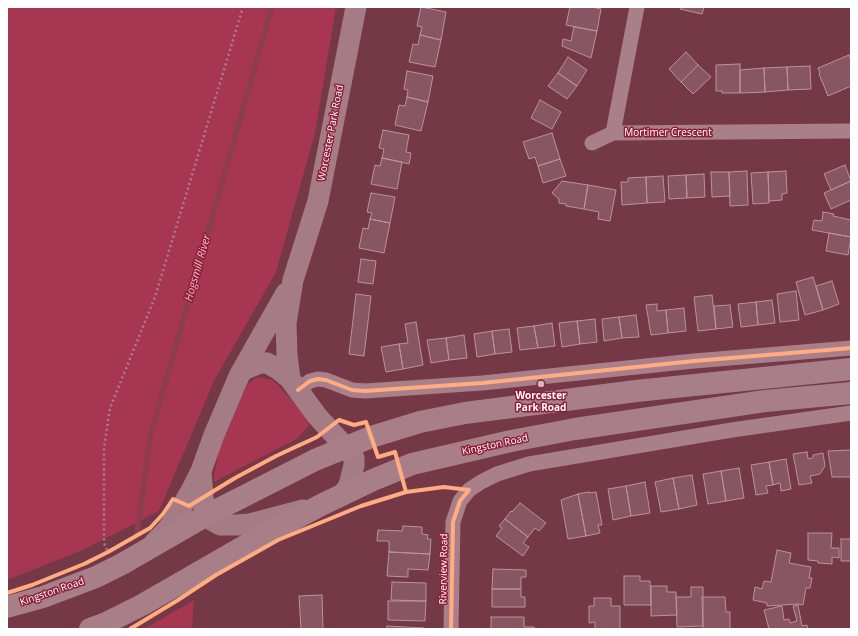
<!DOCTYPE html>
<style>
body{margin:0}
#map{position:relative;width:858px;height:636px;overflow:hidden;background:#753846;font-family:"Open Sans",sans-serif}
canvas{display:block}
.frame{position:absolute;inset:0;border:8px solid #fff;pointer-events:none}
</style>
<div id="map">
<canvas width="858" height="636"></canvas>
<div class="frame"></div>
</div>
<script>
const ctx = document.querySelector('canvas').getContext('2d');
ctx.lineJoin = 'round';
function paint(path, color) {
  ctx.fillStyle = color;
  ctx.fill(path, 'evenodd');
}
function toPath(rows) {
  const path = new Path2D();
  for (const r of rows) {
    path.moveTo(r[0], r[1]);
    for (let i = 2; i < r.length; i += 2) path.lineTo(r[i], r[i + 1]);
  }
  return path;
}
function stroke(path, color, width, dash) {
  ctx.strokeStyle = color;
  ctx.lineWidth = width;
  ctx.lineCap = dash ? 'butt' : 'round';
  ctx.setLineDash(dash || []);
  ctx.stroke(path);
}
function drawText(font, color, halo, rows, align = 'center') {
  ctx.font = font + ' "Open Sans",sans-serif';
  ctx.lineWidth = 3;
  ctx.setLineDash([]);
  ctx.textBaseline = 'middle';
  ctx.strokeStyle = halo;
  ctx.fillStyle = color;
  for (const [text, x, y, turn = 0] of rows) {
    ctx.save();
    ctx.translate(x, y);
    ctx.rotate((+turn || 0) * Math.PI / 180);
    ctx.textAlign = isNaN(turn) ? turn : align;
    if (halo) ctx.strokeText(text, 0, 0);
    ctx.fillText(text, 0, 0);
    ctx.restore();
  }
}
const green = toPath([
 [7,7,336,7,315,133,276,272,214,381,159,511,83,550,7,580],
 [257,377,273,380,303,412,309,425,298,438,214,482,214,476,219,450,247,385],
 [194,600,192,629,144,629]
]);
const stream = toPath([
 [137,533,151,433,272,7]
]);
const building = toPath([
 [421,7,446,12,441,40,420,35,422,27,417,26,421,7],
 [570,7,591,7,601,9,597,31,566,25,570,7],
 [681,7,704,7,702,14,680,9,681,7],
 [574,27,597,31,591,58,562,46,563,39,571,41,574,27],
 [420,35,441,40,435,67,409,62,413,44,418,45,420,35],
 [686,52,698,65,681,82,669,69,686,52],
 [849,55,851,60,851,86,828,96,819,74,820,73,818,68,849,55],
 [568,57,587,70,577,86,558,73,568,57],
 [740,64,740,93,722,93,722,91,716,91,716,65,740,64],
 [698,65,711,77,693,94,681,82,698,65],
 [810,66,811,89,788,90,787,67,810,66],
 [787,67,788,90,765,92,764,68,787,67],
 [764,68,765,92,740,93,740,70,764,68],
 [407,71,433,76,428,102,407,97,408,90,404,89,407,71],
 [558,73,577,86,567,99,548,86,558,73],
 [407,97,428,102,421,131,395,125,399,105,405,106,407,97],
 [540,100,561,112,552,129,531,118,540,100],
 [383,130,409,135,406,152,411,153,409,164,382,158,384,149,379,148,383,130],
 [552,133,560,159,538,166,535,157,529,159,523,142,552,133],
 [382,158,402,162,397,189,371,184,375,165,380,166,382,158],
 [560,159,566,176,543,183,538,166,560,159],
 [845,165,851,181,831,190,824,174,845,165],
 [747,171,748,205,730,206,729,172,747,171],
 [786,171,787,193,782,194,782,200,769,201,768,172,786,171],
 [711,172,729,172,730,196,712,197,711,172],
 [768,172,769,203,753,204,751,173,768,172],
 [704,174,705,197,687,198,686,175,704,174],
 [686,175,687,198,669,199,668,176,686,175],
 [663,176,665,202,647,203,646,177,663,176],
 [646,177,647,203,622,205,621,182,628,182,628,178,646,177],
 [562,181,588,185,584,209,566,206,566,204,559,203,559,199,552,193,562,181],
 [851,181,851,200,831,209,824,193,851,181],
 [588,185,616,190,610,221,598,219,599,212,584,209,588,185],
 [371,193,395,197,390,223,370,219,372,213,367,212,371,193],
 [823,212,834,214,833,216,851,220,851,237,812,230,814,220,822,221,823,212],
 [370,219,390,223,384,253,359,248,363,228,368,229,370,219],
 [829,233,851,237,848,255,826,251,829,233],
 [361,259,376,261,373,284,358,282,361,259],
 [813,277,823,310,805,315,796,282,813,277],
 [832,281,839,304,823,310,816,286,832,281],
 [796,291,799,320,780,322,777,294,796,291],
 [356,294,371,296,364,356,349,354,356,294],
 [712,295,716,329,698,331,694,297,712,295],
 [772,300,775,323,758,325,756,302,772,300],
 [756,302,758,325,741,327,738,304,756,302],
 [657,304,657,311,666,310,668,333,651,335,646,305,657,304],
 [730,305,733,327,716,329,714,306,730,305],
 [684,308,686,331,668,333,666,310,684,308],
 [636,315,639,337,622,338,619,317,636,315],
 [619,317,622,338,604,341,602,319,619,317],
 [595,319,597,342,580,344,577,321,595,319],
 [577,321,580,344,562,347,559,323,577,321],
 [416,322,423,365,403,369,399,344,408,343,405,324,416,322],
 [552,323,555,346,538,348,534,326,552,323],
 [534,326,538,348,520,350,517,328,534,326],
 [509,329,512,352,495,354,492,331,509,329],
 [492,331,495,354,477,357,474,334,492,331],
 [464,335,467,358,449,360,446,338,464,335],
 [446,338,449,360,431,363,427,340,446,338],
 [399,344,403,369,386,372,381,347,399,344],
 [851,450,851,477,832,477,828,451,851,450],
 [807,452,808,459,813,458,813,455,823,453,825,466,820,474,810,476,812,483,799,485,793,454,807,452],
 [786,459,791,489,781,491,780,483,773,485,769,462,786,459],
 [769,462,773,485,766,486,768,493,756,495,751,465,769,462],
 [739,468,744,498,726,501,721,471,739,468],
 [721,471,726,501,708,504,703,474,721,471],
 [692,475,697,505,679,509,673,478,692,475],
 [673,478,679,509,661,512,655,482,673,478],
 [645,482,650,513,631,516,626,486,645,482],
 [626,486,631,516,613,520,608,489,626,486],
 [589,492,589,493,596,492,602,525,598,525,600,533,586,536,578,494,589,492],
 [578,494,586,536,568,539,561,500,578,494],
 [520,503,546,523,539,531,535,528,528,537,505,519,511,511,512,512,520,503],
 [505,519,528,537,523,543,529,547,523,556,496,536,502,528,499,526,505,519],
 [403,526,422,527,422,534,428,535,427,539,431,539,430,554,389,552,389,541,377,541,378,530,402,531,403,526],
 [808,533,832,533,831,548,839,548,839,558,832,557,832,564,818,563,818,561,808,560,808,533],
 [841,539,851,539,851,561,841,561,841,539],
 [777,550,791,553,789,563,811,567,809,578,812,578,810,588,806,588,803,605,798,604,767,606,767,603,753,600,755,587,762,589,764,581,771,582,777,550],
 [389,552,430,554,428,570,408,569,408,577,387,576,389,552],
 [493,569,526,570,526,577,521,577,521,589,492,589,493,569],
 [624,576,640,576,640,581,650,581,651,605,624,605,624,576],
 [392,582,426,583,426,601,391,600,392,582],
 [651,586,667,586,667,592,676,592,677,615,651,616,651,586],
 [691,587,703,587,703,626,677,627,676,597,691,597,691,587],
 [492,589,521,589,521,597,525,597,525,607,492,607,492,589],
 [322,595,323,629,301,629,299,596,322,595],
 [702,597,725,597,726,612,730,612,730,629,703,629,702,597],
 [594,598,611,598,611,606,620,606,620,629,595,629,595,622,589,623,589,606,594,606,594,598],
 [388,601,426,601,425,621,388,620,388,601],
 [798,605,802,626,807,625,808,629,769,629,764,610,782,606,784,620,789,619,790,623,797,621,793,606,798,605],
 [491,617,524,617,524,627,534,627,535,629,491,629,491,617],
 [387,626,424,628,424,629,387,629,387,626]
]);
const path = toPath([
 [107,550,104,543,104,448,110,408,155,297,243,7]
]);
const minor = toPath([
 [637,7,613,133,851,131],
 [592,143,613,133],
 [298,390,310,381,318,379,326,380,352,390,365,391,482,383,694,361,851,348],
 [451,629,453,522,460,501,469,490,481,482,497,474,529,464,732,430,851,413]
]);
const secondary = toPath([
 [243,370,260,363,267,363,278,369,290,379,317,416,350,452,354,458,354,465,349,485,343,494],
 [290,379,287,355,286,323,293,280,318,201,356,7],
 [201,472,204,508,207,515,213,521,220,525,237,525,250,524,303,510],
 [154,543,166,531,175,519,192,489,201,471,214,435,239,376,286,293]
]);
const trunk = toPath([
 [7,607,43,597,96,577,122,564,207,515,315,460,371,437,420,422,465,413,636,391,851,369],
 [90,629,106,623,142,605,248,544,321,505,373,480,412,464,511,441,575,429,765,401,851,393]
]);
const cycleway = toPath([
 [298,390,310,381,318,379,326,380,352,390,365,391,482,383,694,361,851,348],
 [7,593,32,585,84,564,108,552,150,528,163,514,173,499,189,506,235,478,276,456,317,437,339,420,354,425,366,422,378,457,395,452,406,492],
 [130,629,178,600,216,575,278,540,361,506,406,492,444,487,469,490],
 [451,629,453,522,460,501,469,490]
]);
const markers = [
 [541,384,4,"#cfb9be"]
];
const streetNames = [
 ["Worcester Park Road",331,133,-79],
 ["Mortimer Crescent",668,133],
 ["Kingston Road",495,445,-12],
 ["Riverview Road",444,569,-89],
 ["Kingston Road",52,592,-19]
];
const poiNames = [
 ["Worcester",541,396],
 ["Park Road",541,408]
];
const waterNames = [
 ["Hogsmill River",198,268,-74]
];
paint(green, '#a63652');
stroke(stream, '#8c3d4e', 5.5);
paint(building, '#875662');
stroke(building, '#b7949c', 1);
stroke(path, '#a97f8a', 2.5, [2, 3]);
stroke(minor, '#a97f8a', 15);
stroke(secondary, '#a57c86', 21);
stroke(trunk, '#a87f89', 22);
stroke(cycleway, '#ffac80', 4);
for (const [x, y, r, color] of markers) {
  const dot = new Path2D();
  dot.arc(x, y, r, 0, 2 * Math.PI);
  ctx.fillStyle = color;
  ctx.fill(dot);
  stroke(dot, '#8f1e39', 1.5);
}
drawText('10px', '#fff', '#8f1e39', streetNames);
drawText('bold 10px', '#fff', '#8f1e39', poiNames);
drawText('italic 11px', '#f4bac9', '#8f1e39', waterNames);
</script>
